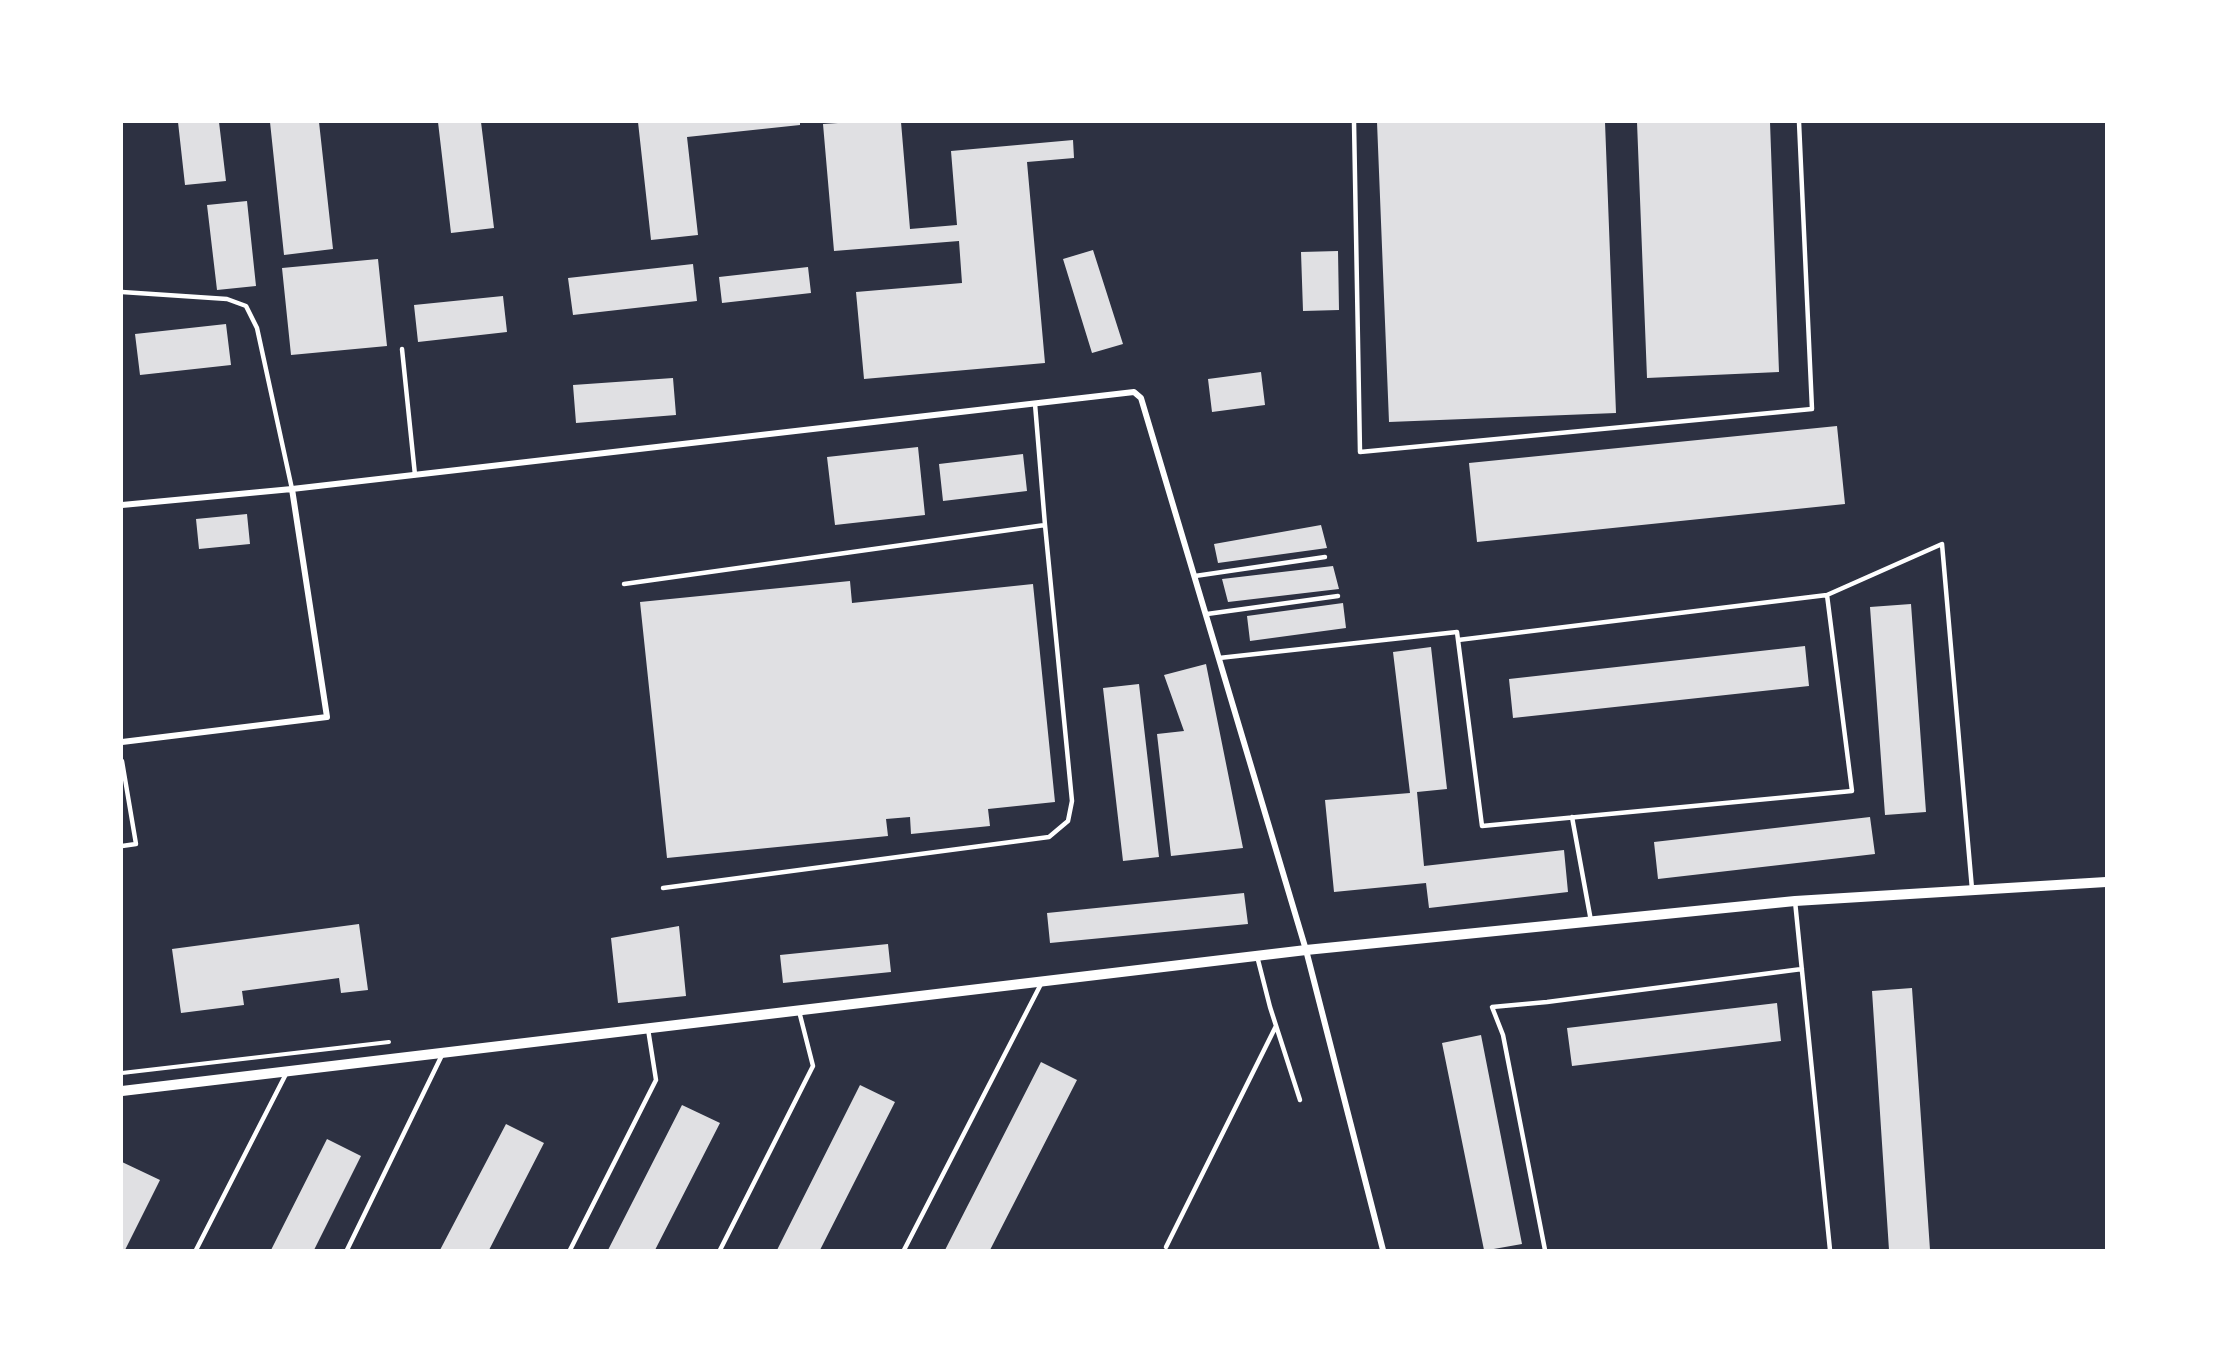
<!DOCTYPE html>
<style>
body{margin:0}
#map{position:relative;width:2228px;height:1372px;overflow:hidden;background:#2d3142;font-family:Commissioner,sans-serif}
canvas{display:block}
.frame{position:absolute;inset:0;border:123px solid #fff;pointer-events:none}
</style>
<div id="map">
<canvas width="2228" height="1372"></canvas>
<div class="frame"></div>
</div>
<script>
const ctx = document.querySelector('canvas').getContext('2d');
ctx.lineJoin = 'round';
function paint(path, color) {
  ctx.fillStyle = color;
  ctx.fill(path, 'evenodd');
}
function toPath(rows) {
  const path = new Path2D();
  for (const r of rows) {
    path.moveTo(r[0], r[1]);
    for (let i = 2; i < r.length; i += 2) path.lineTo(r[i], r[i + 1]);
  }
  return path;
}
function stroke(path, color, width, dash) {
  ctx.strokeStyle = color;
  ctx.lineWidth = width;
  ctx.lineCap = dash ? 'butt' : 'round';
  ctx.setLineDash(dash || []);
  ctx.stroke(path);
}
const building = toPath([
 [178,122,219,122,226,181,185,185],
 [270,122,319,122,333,249,284,255],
 [438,122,481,122,494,228,451,233],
 [638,122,800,122,800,125,687,137,698,235,651,240],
 [853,122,901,122,910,229,957,225,951,151,1073,140,1074,158,1027,162,1045,363,864,379,856,292,962,283,959,241,834,251,823,124],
 [1377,122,1605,122,1616,413,1389,422],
 [1637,122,1770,122,1779,372,1647,378],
 [247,201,256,286,217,290,207,205],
 [1093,250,1123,344,1092,353,1063,259],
 [1338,251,1339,310,1303,311,1301,252],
 [378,259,387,346,291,355,282,268],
 [693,264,697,301,573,315,568,278],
 [808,267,811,293,722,303,719,277],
 [503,296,507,332,418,342,414,305],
 [226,324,231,365,140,375,135,334],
 [1261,372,1265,405,1212,412,1208,379],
 [673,378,676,415,576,423,573,385],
 [1837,426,1845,504,1477,542,1469,463],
 [918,447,925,515,835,525,827,457],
 [1023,454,1027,491,943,501,939,464],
 [247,514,250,544,199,549,196,519],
 [1321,525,1327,548,1218,563,1214,544],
 [1333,566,1339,589,1228,602,1222,579],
 [850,581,852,603,1033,584,1055,802,988,809,990,826,911,834,910,817,886,819,888,836,667,858,640,602],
 [1343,603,1346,628,1250,641,1247,616],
 [1911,604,1926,812,1885,815,1870,607],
 [1805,646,1809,686,1513,718,1509,679],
 [1431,647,1447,789,1417,792,1424,866,1564,850,1568,892,1429,908,1426,883,1334,892,1325,800,1410,793,1393,652],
 [1206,664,1243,848,1171,856,1157,734,1184,731,1164,675],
 [1139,684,1159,857,1123,861,1103,688],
 [1870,817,1875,854,1658,879,1654,842],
 [1244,893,1248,924,1050,943,1047,913],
 [359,924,368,990,341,993,339,978,242,991,244,1005,181,1013,172,949],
 [679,926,686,996,618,1003,611,938],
 [888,944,891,972,783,983,780,955],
 [1912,988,1930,1250,1889,1250,1872,991],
 [1777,1003,1781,1041,1572,1066,1567,1028],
 [1481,1035,1522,1244,1488,1250,1484,1250,1442,1043],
 [1041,1062,1077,1080,990,1250,945,1250],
 [860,1085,895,1102,820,1250,777,1250],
 [682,1105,720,1123,655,1250,608,1250],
 [506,1124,544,1143,489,1250,440,1250],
 [327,1139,361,1156,314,1250,271,1250],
 [122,1162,160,1180,125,1250,122,1250]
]);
const path = toPath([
 [122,1073,389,1042]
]);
const service = toPath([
 [1354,122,1360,452,1812,409,1799,122],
 [122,292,227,299,246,306,257,328,292,489],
 [402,349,415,475],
 [1195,576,1325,557],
 [624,584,1045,525],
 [1827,595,1942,544,1972,889],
 [1207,614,1338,596],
 [1219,658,1457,632,1458,640,1482,826,1852,791,1827,595,1458,640],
 [122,761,136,844,122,846],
 [1572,817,1591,921],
 [663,888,1049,837,1068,821,1072,801,1045,525,1035,404],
 [1795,901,1830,1250],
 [1257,956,1270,1007,1300,1100],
 [1166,1247,1276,1026],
 [196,1250,286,1074],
 [347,1250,443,1053],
 [570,1250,656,1080,648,1029],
 [720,1250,813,1066,799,1011],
 [904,1250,1041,984],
 [1545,1250,1503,1035,1492,1007,1547,1002,1802,969]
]);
const minor = toPath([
 [122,505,292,489,1134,392,1141,398,1306,950,1383,1250],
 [122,742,327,717,292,489]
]);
const tertiary = toPath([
 [122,1091,1306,950,1795,901,2106,882]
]);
paint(building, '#e0e0e3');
stroke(path, '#fff', 4);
stroke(service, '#fff', 4.5);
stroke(minor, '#fff', 6);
stroke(tertiary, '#fff', 10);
</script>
